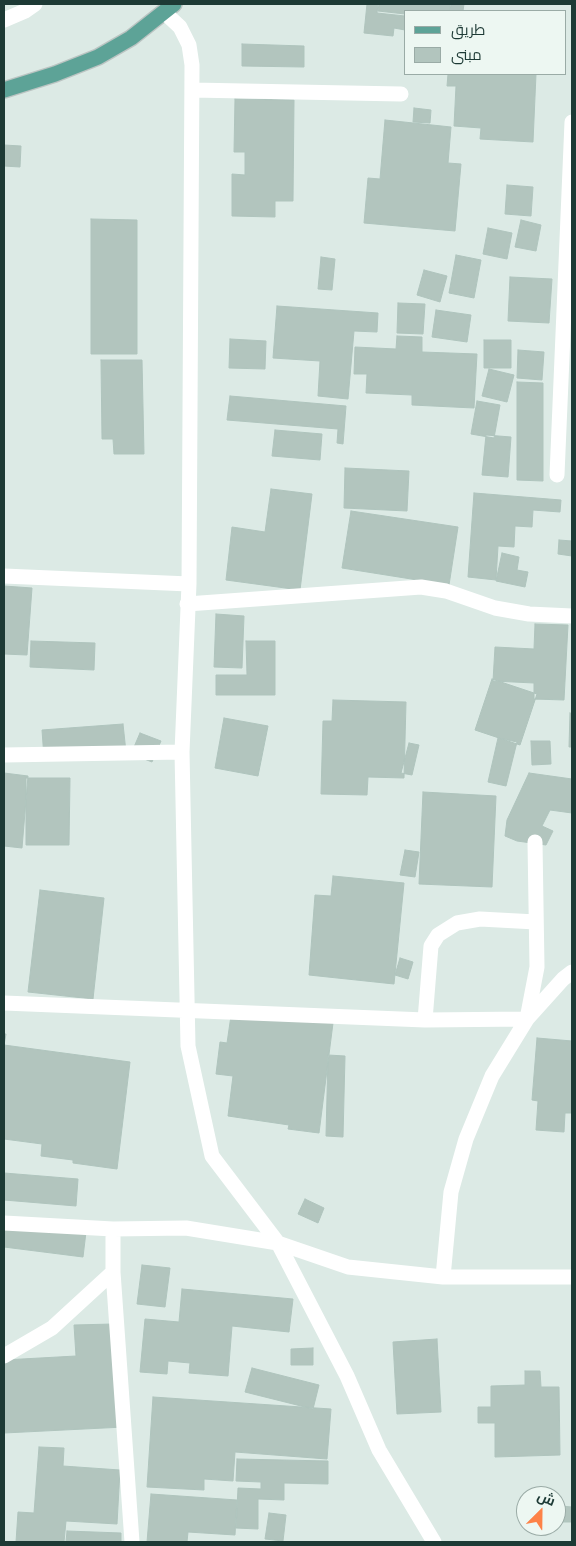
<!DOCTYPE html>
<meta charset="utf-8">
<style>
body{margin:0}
#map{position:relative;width:576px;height:1546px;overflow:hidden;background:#dceae5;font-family:"Asap Condensed",Cairo,sans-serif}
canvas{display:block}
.frame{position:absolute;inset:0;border:5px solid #1d3a35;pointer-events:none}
.legend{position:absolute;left:404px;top:10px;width:162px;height:65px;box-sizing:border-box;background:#edf7f2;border:1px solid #9aaba6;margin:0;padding:6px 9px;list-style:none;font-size:15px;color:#1d3a35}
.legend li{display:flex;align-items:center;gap:10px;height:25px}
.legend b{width:25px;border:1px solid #9aaba6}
.north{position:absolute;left:516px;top:1486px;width:50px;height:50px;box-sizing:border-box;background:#edf7f2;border:1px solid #9aaba6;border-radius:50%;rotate:23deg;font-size:14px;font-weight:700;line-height:20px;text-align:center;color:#1d3a35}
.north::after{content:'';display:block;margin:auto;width:18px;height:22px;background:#fd8248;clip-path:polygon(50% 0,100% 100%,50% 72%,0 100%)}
</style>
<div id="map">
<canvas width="576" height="1546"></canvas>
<div class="frame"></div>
<ul class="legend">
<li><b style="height:6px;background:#5da397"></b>طريق</li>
<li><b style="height:14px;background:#b2c5be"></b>مبنى</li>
</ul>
<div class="north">ش</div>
</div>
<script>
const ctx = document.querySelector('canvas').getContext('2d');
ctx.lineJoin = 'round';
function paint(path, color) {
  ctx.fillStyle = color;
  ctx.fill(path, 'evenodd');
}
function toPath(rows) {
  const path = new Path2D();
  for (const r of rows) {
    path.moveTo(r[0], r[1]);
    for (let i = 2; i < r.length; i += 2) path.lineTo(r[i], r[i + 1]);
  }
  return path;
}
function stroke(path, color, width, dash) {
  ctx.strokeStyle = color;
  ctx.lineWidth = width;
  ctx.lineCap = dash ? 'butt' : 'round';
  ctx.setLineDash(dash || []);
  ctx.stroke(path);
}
const building = toPath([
 [367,4,378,4,377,13,405,16,405,30,394,28,393,36,364,33,367,4],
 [379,4,451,4,450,11,405,11,405,14,378,11,379,4],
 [450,4,464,4,463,11,450,11,450,4],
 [242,44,304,46,304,67,242,66,242,44],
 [448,74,536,74,533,142,480,139,481,128,454,126,456,86,447,86,448,74],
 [235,99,294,100,293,201,275,201,275,217,232,216,232,174,245,175,245,152,234,152,235,99],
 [414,108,431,110,430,123,413,122,414,108],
 [385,120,451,127,448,163,461,164,455,231,364,223,368,178,380,179,385,120],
 [4,145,21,146,20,167,4,166,4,145],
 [507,185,533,187,531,216,505,214,507,185],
 [91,219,137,220,137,354,91,354,91,219],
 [521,220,541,225,536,251,515,247,521,220],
 [488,228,512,233,507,259,483,254,488,228],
 [456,255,481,260,474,298,449,293,456,255],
 [321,257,335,259,332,290,318,289,321,257],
 [424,270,447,276,440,302,417,295,424,270],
 [510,277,552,279,549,323,508,321,510,277],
 [398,303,425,304,423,334,397,333,398,303],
 [277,306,378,313,377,332,354,331,348,399,318,396,320,361,273,358,277,306],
 [436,310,471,315,467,342,432,337,436,310],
 [397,336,422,337,422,352,477,354,474,408,412,405,412,395,366,393,367,374,354,374,355,347,396,349,397,336],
 [230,339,266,341,265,369,229,368,230,339],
 [484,340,511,340,511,368,484,368,484,340],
 [518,350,544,352,542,380,517,378,518,350],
 [101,360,142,360,144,454,114,454,113,439,102,439,101,360],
 [489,369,514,375,507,402,482,396,489,369],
 [517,382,543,383,543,481,517,480,517,382],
 [230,396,346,406,343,444,337,443,338,429,227,420,230,396],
 [477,401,500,405,494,438,471,434,477,401],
 [275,430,322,434,320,460,272,456,275,430],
 [486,435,511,437,508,477,482,475,486,435],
 [345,468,409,471,407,511,344,508,345,468],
 [271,489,312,494,300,590,226,580,232,527,265,532,271,489],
 [474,493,561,500,560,512,533,510,532,527,515,526,514,547,498,546,496,580,468,577,474,493],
 [351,511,458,527,449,585,342,568,351,511],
 [559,540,572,541,572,556,558,554,559,540],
 [502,553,519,557,517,570,528,572,525,587,496,581,502,553],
 [4,586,32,588,27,655,4,654,4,586],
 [216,614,244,616,242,668,214,667,216,614],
 [535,624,568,625,564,700,534,699,534,683,493,681,495,647,534,649,535,624],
 [31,641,95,643,94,670,30,667,31,641],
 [246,641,275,641,275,695,216,695,216,675,247,675,246,641],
 [492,679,537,694,520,745,475,730,492,679],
 [333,700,406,702,404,778,368,777,367,795,321,794,323,721,332,721,333,700],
 [570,713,572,714,572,747,569,747,570,713],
 [224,718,268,726,258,776,215,768,224,718],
 [123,724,126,752,44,758,42,730,123,724],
 [140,733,161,741,152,762,131,754,140,733],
 [498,738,517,742,506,786,488,782,498,738],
 [531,741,550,741,551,764,532,765,531,741],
 [409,743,419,745,412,775,401,773,409,743],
 [4,773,28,776,22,848,4,846,4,773],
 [529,773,572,779,572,813,550,810,542,826,553,831,546,845,517,841,505,836,507,820,529,773],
 [26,778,70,778,69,845,26,845,26,778],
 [423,792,496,796,492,887,419,884,423,792],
 [405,850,419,852,415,877,400,875,405,850],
 [333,876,404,883,394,984,309,975,315,895,331,896,333,876],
 [40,890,104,898,93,999,28,992,40,890],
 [400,958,413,962,408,979,395,975,400,958],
 [232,1009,333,1023,319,1133,288,1129,289,1125,228,1116,233,1076,216,1074,220,1042,227,1043,232,1009],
 [4,1034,6,1034,4,1045,130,1062,117,1169,73,1163,73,1160,41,1156,42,1144,4,1139,4,1034],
 [537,1038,572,1041,572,1113,565,1113,564,1132,536,1130,538,1101,532,1100,537,1038],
 [328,1055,345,1056,343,1137,326,1136,328,1055],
 [4,1173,78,1179,76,1206,4,1200,4,1173],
 [305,1199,324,1208,318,1223,298,1214,305,1199],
 [4,1222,86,1232,83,1257,4,1247,4,1222],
 [142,1265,170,1268,165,1307,137,1304,142,1265],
 [182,1289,293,1299,289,1332,232,1326,228,1376,189,1373,190,1363,168,1361,167,1374,140,1372,145,1319,179,1322,182,1289],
 [113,1324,124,1427,4,1433,4,1360,76,1356,74,1325,113,1324],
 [437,1339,441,1412,397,1414,393,1342,437,1339],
 [313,1348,313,1365,291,1365,291,1349,313,1348],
 [252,1368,319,1385,313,1409,245,1392,252,1368],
 [525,1371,540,1371,541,1387,559,1387,560,1455,495,1457,495,1423,478,1423,478,1407,491,1407,491,1386,525,1385,525,1371],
 [153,1397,331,1409,327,1459,235,1452,233,1481,204,1479,204,1490,147,1487,153,1397],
 [39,1447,64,1448,63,1466,120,1470,117,1524,66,1521,64,1542,16,1542,18,1512,34,1513,39,1447],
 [237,1459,328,1461,328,1484,284,1483,284,1500,258,1499,258,1529,236,1528,238,1488,261,1489,261,1482,236,1481,237,1459],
 [151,1494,237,1500,235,1535,188,1532,187,1542,147,1542,151,1494],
 [561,1506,572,1507,572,1522,561,1522,561,1506],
 [269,1513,286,1515,283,1541,265,1539,269,1513],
 [67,1531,121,1533,121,1542,66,1542,67,1531]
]);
const minor = toPath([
 [165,13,180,27,189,45,192,65,189,584,182,752,188,1046,212,1156,278,1243,347,1376,379,1450,434,1542],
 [4,20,25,11,35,4],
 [192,90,401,94],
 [557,475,572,122],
 [4,576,189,584],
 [187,604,421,587,446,591,495,608,529,614,572,616],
 [4,755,182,752],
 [4,1003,425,1020,527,1019,537,967,535,842],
 [425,1020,431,946,438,935,457,923,480,919,536,922],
 [4,1223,113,1229,186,1228,278,1243,348,1267,443,1277,572,1277],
 [113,1229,113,1272,132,1542],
 [443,1277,451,1192,466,1139,492,1076,527,1019,563,979,572,972],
 [4,1356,52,1328,113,1272]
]);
const major = toPath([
 [4,90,55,74,98,57,131,38,174,4]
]);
paint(building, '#b2c5be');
stroke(building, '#afc4bd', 1);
stroke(major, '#bbc4c2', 18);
stroke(minor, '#fff', 15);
stroke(major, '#5da397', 15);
</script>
